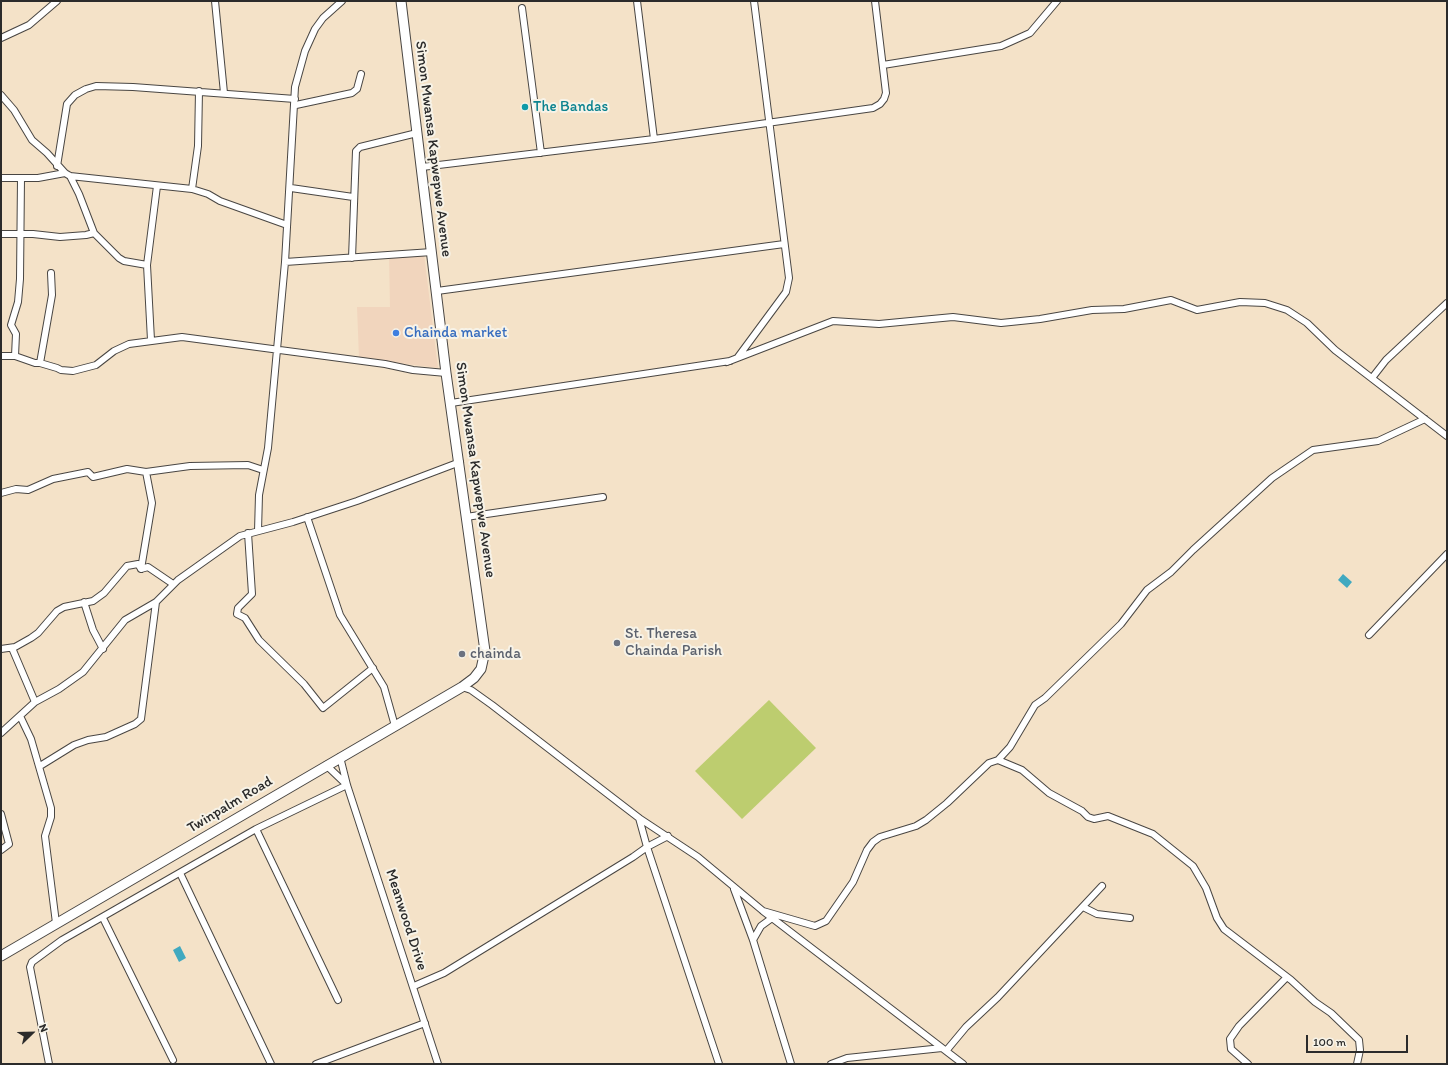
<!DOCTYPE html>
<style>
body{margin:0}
#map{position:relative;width:1448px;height:1065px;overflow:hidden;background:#f4e2c8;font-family:Itim,sans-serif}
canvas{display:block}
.frame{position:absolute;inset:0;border:2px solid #2b2b2b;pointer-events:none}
.north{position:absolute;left:12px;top:1013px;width:40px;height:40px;-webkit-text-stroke:3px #f7f3e8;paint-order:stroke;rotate:67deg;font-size:11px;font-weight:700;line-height:16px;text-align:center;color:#2b2b2b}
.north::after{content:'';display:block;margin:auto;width:14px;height:18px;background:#2b2b2b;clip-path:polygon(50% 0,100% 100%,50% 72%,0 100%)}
.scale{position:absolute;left:1306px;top:1035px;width:102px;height:18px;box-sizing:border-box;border:2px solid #2b2b2b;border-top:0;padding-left:5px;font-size:12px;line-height:14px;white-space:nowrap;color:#2b2b2b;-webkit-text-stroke:3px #f7f3e8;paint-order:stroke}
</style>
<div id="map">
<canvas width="1448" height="1065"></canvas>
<div class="frame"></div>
<div class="north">N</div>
<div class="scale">100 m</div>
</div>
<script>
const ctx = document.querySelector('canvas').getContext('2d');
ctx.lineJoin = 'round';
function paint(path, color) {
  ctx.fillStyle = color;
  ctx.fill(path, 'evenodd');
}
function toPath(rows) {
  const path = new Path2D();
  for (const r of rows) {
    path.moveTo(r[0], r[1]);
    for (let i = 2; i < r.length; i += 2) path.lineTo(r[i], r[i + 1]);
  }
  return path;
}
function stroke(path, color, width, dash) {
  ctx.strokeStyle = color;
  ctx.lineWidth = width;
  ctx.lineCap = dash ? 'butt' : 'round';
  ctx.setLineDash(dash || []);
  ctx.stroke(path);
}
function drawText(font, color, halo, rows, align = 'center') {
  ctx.font = font + ' Itim,sans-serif';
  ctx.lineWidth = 4;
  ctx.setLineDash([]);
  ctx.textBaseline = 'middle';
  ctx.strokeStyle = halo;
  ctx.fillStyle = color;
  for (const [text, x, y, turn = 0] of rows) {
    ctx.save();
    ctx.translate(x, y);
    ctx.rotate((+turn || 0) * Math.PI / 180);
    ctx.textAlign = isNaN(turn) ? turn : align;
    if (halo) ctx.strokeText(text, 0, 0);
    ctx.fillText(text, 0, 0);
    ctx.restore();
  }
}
const built = toPath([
 [424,254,438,368,359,358,357,307,390,307,389,255]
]);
const green = toPath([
 [769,700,816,748,742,819,695,771]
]);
const water = toPath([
 [1343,574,1352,582,1347,588,1338,580],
 [180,946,186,958,179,962,173,950]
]);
const street = toPath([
 [215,1,224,93],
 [637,1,654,139],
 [522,8,541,153],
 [1,38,29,25,57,1],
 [883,65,1001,46,1030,33,1057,1],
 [1,95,14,110,32,140,47,153,65,173,70,176,192,189,208,194,220,201,287,225],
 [296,105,352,93,357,89,361,74],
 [57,166,67,104,75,95,86,89,96,86,133,87,295,99],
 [422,167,654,139,873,108,880,104,884,99,886,93,875,1],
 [70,176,79,194,94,233,119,258,124,261,147,265],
 [1,178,38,178,65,173],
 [291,188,353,197],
 [192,189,198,146,199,91],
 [1,234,33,234,60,237,86,235,94,233],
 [352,258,356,151,360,147,417,133],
 [285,262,432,252],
 [437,291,784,244],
 [151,340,147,265,157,186],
 [1,356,15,356,35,363,40,363,57,368,61,370,73,371,96,365,114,351,129,344,182,337,385,364,413,370,446,373],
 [15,356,16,334,11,325,18,302,20,279,21,178],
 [738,357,786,292,789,278,754,1],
 [727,362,833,321,879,324,953,317,1001,323,1040,319,1092,310,1124,309,1171,300,1197,310,1240,302,1265,303,1287,310,1307,323,1335,350,1447,436],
 [40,363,52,295,51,273],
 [1372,378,1386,360,1447,303],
 [451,403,730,361],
 [1,493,16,489,28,490,53,479,88,472,93,477,127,469,146,472,190,466,248,465,263,470],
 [307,517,340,615,384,687,395,726],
 [466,517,603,497],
 [258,531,259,495,268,448,285,262,295,87,305,51,315,29,323,18,342,1],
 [248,533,252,594,238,608,237,614,245,618,259,640,304,684,323,708,373,668],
 [141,569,152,503,146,472],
 [84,602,93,630,103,649],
 [1369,635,1447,554],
 [12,648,35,702],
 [1,649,15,647,31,638,38,633,57,611,64,607,93,601,104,593,127,566,138,564,141,569,148,567,173,584],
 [462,687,471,690,492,705,639,818,698,857,763,911,963,1064],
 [20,716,31,739,51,808,51,817,45,836,56,923],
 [1,733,35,702,59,689,83,672,125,620,156,602,178,580,240,536,293,522,357,501,460,462],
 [340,757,347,785,438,1064],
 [998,760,1022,770,1049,793,1082,811,1088,817,1094,819,1108,816,1153,834,1193,866,1206,888,1217,918,1224,929,1291,980,1315,1002,1331,1013,1359,1040,1360,1050,1357,1064],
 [326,765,347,785],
 [40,766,74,745,88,740,106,737,135,724,141,719,156,602],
 [1,814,9,844,1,850],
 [639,818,647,847,719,1064],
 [256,829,338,1000],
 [180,873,271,1064],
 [734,889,753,940,791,1064],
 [1083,907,1097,914,1130,918],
 [763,911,815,926,826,921,853,882,867,850,873,842,880,837,916,826,926,820,947,803,989,763,998,760,1010,747,1035,705,1045,698,1121,624,1147,590,1171,572,1193,550,1272,478,1313,450,1378,441,1425,419],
 [103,918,173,1060],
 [753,940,761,926,772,918],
 [414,986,444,973,633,857,647,847,668,836],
 [946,1051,966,1027,998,997,1102,886],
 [49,1064,30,967,32,962,62,940,256,829,347,785],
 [316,1064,425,1023],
 [831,1064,847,1058,942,1048],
 [1248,1064,1231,1049,1230,1039,1239,1026,1287,977]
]);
const secondary = toPath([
 [1,956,462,687,474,678,481,669,485,651,446,373,401,1]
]);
const markers = [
 [525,107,4,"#0f9aa8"],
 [396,333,4,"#3f7fe0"],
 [617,643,4,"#6b7280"],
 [462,654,4,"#6b7280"]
];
const cultureNames = [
 ["The Bandas",533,107]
];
const streetNames = [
 ["Simon Mwansa Kapwepwe Avenue",433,149,83],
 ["Simon Mwansa Kapwepwe Avenue",475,470,82],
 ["Twinpalm Road",230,805,-31],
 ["Meanwood Drive",406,920,72]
];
const shopNames = [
 ["Chainda market",404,333]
];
const worshipNames = [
 ["St. Theresa",625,634],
 ["Chainda Parish",625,651],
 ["chainda",470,654]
];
paint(built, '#f1d5bd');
paint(green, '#bdcd6f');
paint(water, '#40a9c0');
stroke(street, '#494643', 8);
stroke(secondary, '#494643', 11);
stroke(street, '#fff', 6);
stroke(secondary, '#fff', 9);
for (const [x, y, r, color] of markers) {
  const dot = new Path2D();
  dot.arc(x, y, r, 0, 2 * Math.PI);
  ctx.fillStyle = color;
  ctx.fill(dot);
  stroke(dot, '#f7f3e8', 1.5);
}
drawText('15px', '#0d838f', '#f7f3e8', cultureNames, 'left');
drawText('15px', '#2b2b2b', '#f7f3e8', streetNames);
drawText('15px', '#366cbe', '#f7f3e8', shopNames, 'left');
drawText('15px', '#5b616d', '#f7f3e8', worshipNames, 'left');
</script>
